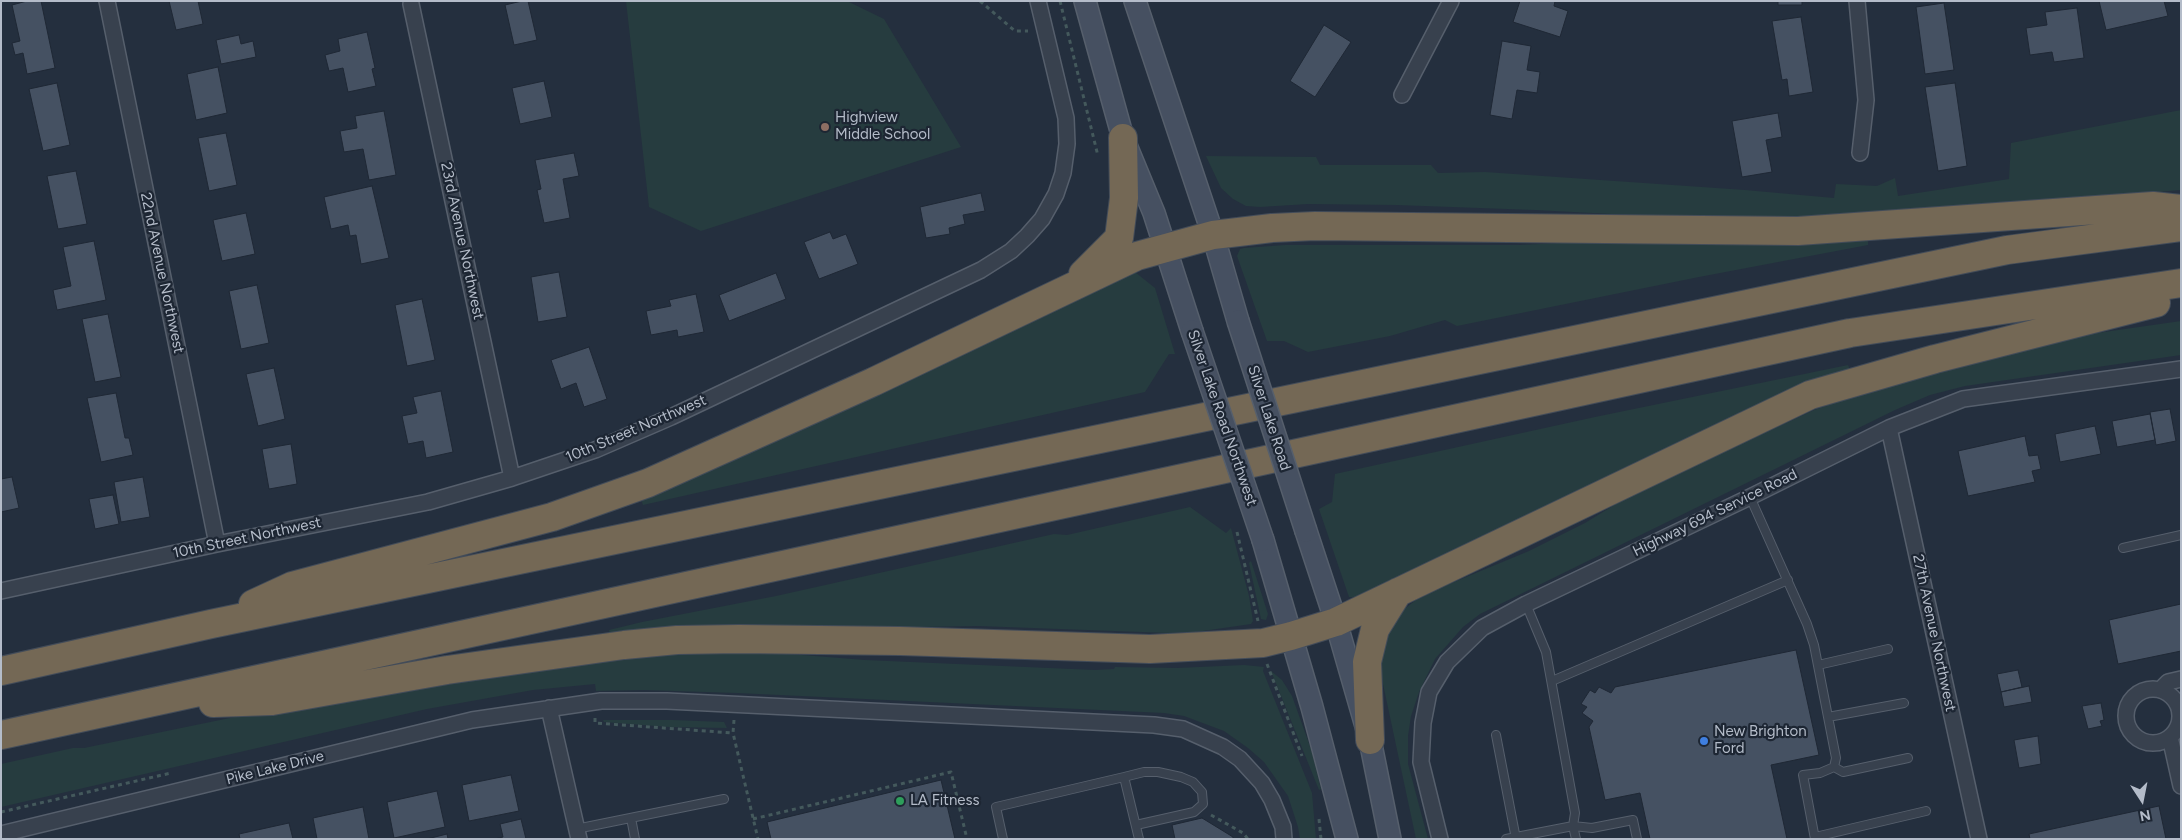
<!DOCTYPE html>
<style>
body{margin:0}
#map{position:relative;width:2182px;height:840px;overflow:hidden;background:#242f3e;font-family:Figtree,sans-serif}
canvas{display:block}
.frame{position:absolute;inset:0;border:2px solid #b4bcc9;pointer-events:none}
.north{position:absolute;left:2117px;top:775px;width:50px;height:50px;-webkit-text-stroke:4px #1d2633;paint-order:stroke;rotate:169deg;font-size:14px;font-weight:700;line-height:20px;text-align:center;color:#b4bcc9}
.north::after{content:'';display:block;margin:auto;width:18px;height:22px;background:#b4bcc9;clip-path:polygon(50% 0,100% 100%,50% 72%,0 100%)}
</style>
<div id="map">
<canvas width="2182" height="840"></canvas>
<div class="frame"></div>
<div class="north">N</div>
</div>
<script>
const ctx = document.querySelector('canvas').getContext('2d');
ctx.lineJoin = 'round';
function paint(path, color) {
  ctx.fillStyle = color;
  ctx.fill(path, 'evenodd');
}
function toPath(rows) {
  const path = new Path2D();
  for (const r of rows) {
    if (r.length === 3) {
      path.moveTo(r[0] + r[2], r[1]);
      path.arc(r[0], r[1], r[2], 0, 2 * Math.PI);
      continue;
    }
    path.moveTo(r[0], r[1]);
    for (let i = 2; i < r.length; i += 2) path.lineTo(r[i], r[i + 1]);
  }
  return path;
}
function stroke(path, color, width, dash) {
  ctx.strokeStyle = color;
  ctx.lineWidth = width;
  ctx.lineCap = dash ? 'butt' : 'round';
  ctx.setLineDash(dash || []);
  ctx.stroke(path);
}
function drawText(font, color, halo, rows, align = 'center') {
  ctx.font = font + ' Figtree,sans-serif';
  ctx.lineWidth = 4.5;
  ctx.setLineDash([]);
  ctx.textBaseline = 'middle';
  ctx.strokeStyle = halo;
  ctx.fillStyle = color;
  for (const [text, x, y, turn = 0] of rows) {
    ctx.save();
    ctx.translate(x, y);
    ctx.rotate((+turn || 0) * Math.PI / 180);
    ctx.textAlign = isNaN(turn) ? turn : align;
    if (halo) ctx.strokeText(text, 0, 0);
    ctx.fillText(text, 0, 0);
    ctx.restore();
  }
}
const green = toPath([
 [626,1,847,1,884,19,961,147,701,231,649,207],
 [2181,110,2181,190,1783,223,1535,210,1396,205,1308,204,1260,207,1246,206,1233,199,1221,188,1206,156,1316,157,1320,165,1431,165,1438,173,1485,172,1745,190,1834,198,1836,184,1877,186,1895,178,1898,196,2009,179,2011,143],
 [1868,238,1868,245,1699,277,1457,326,1445,320,1390,336,1308,352,1284,341,1267,341,1237,256,1240,249,1244,248,1285,245,1519,245,1625,240],
 [1135,272,1155,288,1175,354,1169,354,1145,392,643,505,640,496],
 [2181,321,2181,355,1965,386,1930,395,1895,410,1480,614,1463,627,1435,659,1419,692,1411,716,1408,736,1408,764,1428,839,1416,839,1380,670,1380,653,1392,622,1403,610,1416,600,1442,587,1529,551,1585,523,1629,496,1814,410,1924,371,2083,335],
 [1848,365,1852,374,1359,598,1349,597,1319,509,1332,502,1335,474,1595,417],
 [1190,507,1226,533,1231,528,1249,596,1253,621,1251,624,1196,632,1169,633,978,626,788,629,610,639,609,630,642,622,776,596,1054,534,1067,535],
 [1251,561,1268,614,1266,620,1261,619,1249,563],
 [752,651,865,660,1095,670,1114,669,1115,667,1177,668,1244,665,1264,667,1263,671,1312,793,1316,839,1300,839,1298,827,1288,796,1264,762,1248,748,1224,731,1184,716,1164,713,737,693,643,690,596,691,595,684,533,690,427,709,1,807,1,764,73,748,84,748,254,713,320,707,320,704,623,655],
 [1271,671,1282,680,1292,696,1311,749,1321,789,1319,790],
 [603,720,673,720,724,722,727,728,669,727,604,722]
]);
const building = toPath([
 [27,1,41,1,55,68,27,74,23,53,15,55,12,43,20,41,12,5,27,1],
 [169,1,198,1,203,24,176,30,169,1],
 [522,1,528,1,537,40,514,45,505,5,522,1],
 [1520,1,1555,1,1554,6,1568,11,1560,37,1513,22,1520,1],
 [1778,1,1802,1,1802,5,1778,5,1778,1],
 [2099,1,2164,1,2168,16,2106,30,2099,1],
 [1944,3,1954,70,1925,74,1916,7,1944,3],
 [2077,8,2084,58,2054,62,2052,52,2030,55,2026,28,2047,25,2045,12,2077,8],
 [1801,17,1813,92,1789,96,1787,79,1782,80,1772,21,1801,17],
 [1324,25,1351,42,1315,97,1290,81,1324,25],
 [367,32,375,68,372,69,376,86,348,92,343,68,329,71,325,55,340,51,338,39,367,32],
 [239,35,241,44,253,41,256,57,221,64,216,40,239,35],
 [1502,41,1531,46,1527,70,1540,72,1537,93,1517,90,1512,119,1490,115,1502,41],
 [218,67,227,113,196,120,187,74,218,67],
 [544,81,552,117,520,124,512,88,544,81],
 [57,83,70,145,43,151,29,89,57,83],
 [1955,83,1967,166,1938,171,1925,87,1955,83],
 [384,111,396,175,369,180,363,149,344,152,340,131,357,128,355,116,384,111],
 [1778,113,1782,137,1766,140,1772,172,1742,177,1732,121,1778,113],
 [226,133,237,185,209,191,198,138,226,133],
 [574,153,579,176,563,179,570,218,544,223,537,190,541,189,535,160,574,153],
 [76,171,87,224,58,229,47,176,76,171],
 [372,186,389,258,361,264,356,235,350,236,348,225,331,229,324,197,372,186],
 [981,193,985,211,963,215,965,224,949,228,950,234,926,238,920,207,981,193],
 [246,213,255,254,222,261,213,220,246,213],
 [830,232,833,239,846,234,858,264,819,279,804,242,830,232],
 [94,241,106,300,57,310,53,290,71,286,63,247,94,241],
 [559,272,567,317,538,322,531,277,559,272],
 [776,273,786,299,729,321,719,295,776,273],
 [257,285,269,343,241,349,229,291,257,285],
 [696,294,704,332,678,337,677,330,651,335,646,311,671,306,669,300,696,294],
 [422,299,435,360,407,366,395,305,422,299],
 [108,314,121,377,95,382,82,319,108,314],
 [589,347,607,399,584,407,576,383,561,389,551,360,589,347],
 [274,368,285,419,258,426,246,374,274,368],
 [441,391,453,452,426,458,423,441,408,444,402,416,417,413,413,397,441,391],
 [116,393,125,438,129,438,133,455,101,462,87,398,116,393],
 [2170,409,2176,441,2156,445,2150,412,2170,409],
 [2150,414,2155,440,2117,447,2112,421,2150,414],
 [2095,426,2101,454,2060,462,2055,434,2095,426],
 [2025,436,2029,456,2038,455,2041,469,2032,471,2035,482,1968,496,1958,451,2025,436],
 [291,444,297,484,269,489,262,449,291,444],
 [12,477,19,508,1,512,1,479,12,477],
 [143,477,150,517,121,522,114,482,143,477],
 [113,495,119,524,95,529,89,499,113,495],
 [2181,604,2181,651,2118,664,2109,620,2181,604],
 [1796,650,1819,755,1771,765,1787,839,1650,839,1640,793,1605,800,1589,727,1593,721,1582,713,1587,707,1581,704,1590,690,1595,693,1599,687,1611,693,1615,687,1796,650],
 [2018,670,2022,687,2001,692,1997,674,2018,670],
 [2029,686,2032,702,2004,707,2001,692,2029,686],
 [2101,703,2104,720,2100,721,2102,726,2088,729,2082,706,2101,703],
 [2038,736,2041,764,2019,768,2014,740,2038,736],
 [511,775,519,811,469,821,462,785,511,775],
 [941,780,955,839,771,839,767,822,941,780],
 [437,791,445,827,394,838,387,802,437,791],
 [2159,806,2166,839,2030,839,2029,834,2159,806],
 [363,807,369,839,317,839,313,818,363,807],
 [1202,818,1233,837,1233,839,1175,839,1172,825,1202,818],
 [521,819,526,839,495,839,503,837,500,824,521,819],
 [289,823,293,839,240,839,239,834,289,823],
 [447,834,448,839,427,839,447,834]
]);
const path = toPath([
 [980,1,1015,31,1028,31],
 [1060,1,1098,156],
 [1237,532,1258,621],
 [1267,664,1302,756],
 [595,718,595,723,733,733],
 [734,720,733,733,758,839],
 [1,812,171,773],
 [1211,815,1243,833,1248,839],
 [753,819,951,772,967,839],
 [1319,819,1321,839]
]);
const lane = toPath([
 [1750,497,1807,624,1814,645,1836,758,1834,767,1820,773,1803,775,1815,839],
 [2123,548,2181,535],
 [1526,604,1546,652,1575,813,1573,826,1592,828,1633,820,1637,839],
 [1818,665,1888,649],
 [1552,681,1788,580],
 [1828,717,1904,703],
 [1496,735,1516,839],
 [1834,767,1843,772,1908,758],
 [1124,777,1144,772,1158,772,1181,777,1193,782,1202,792,1203,804,1194,812,1136,825],
 [631,818,635,839],
 [576,829,724,799],
 [1815,837,1926,811],
 [1003,839,996,807,1124,777,1139,839],
 [1506,839,1573,826,1576,839]
]);
const street = toPath([
 [107,1,217,544],
 [1857,1,1866,100,1860,153],
 [411,4,512,478],
 [1402,95,1451,1],
 [1889,428,1979,839],
 [1,591,217,544,428,502,512,478,595,450,671,417,981,270,1011,251,1027,236,1042,219,1056,194,1063,173,1067,144,1066,118,1038,1],
 [2153,716,27],
 [2160,690,2168,682,2181,679],
 [549,708,579,839],
 [2170,737,2181,786],
 [1,834,472,720,601,701,667,701,1154,725,1183,729,1223,747,1240,759,1262,783,1272,800,1283,827,1284,839],
 [1440,839,1421,762,1423,723,1429,692,1447,662,1482,628,1526,604,1750,497,1889,428,1963,399,2181,369]
]);
const secondary = toPath([
 [1085,1,1123,138,1154,213,1192,331],
 [1135,1,1213,235,1238,321],
 [1306,531,1336,622,1370,740,1390,839],
 [1263,540,1312,707,1347,839]
]);
const highway = toPath([
 [1083,274,1119,238,1124,198,1123,138],
 [253,604,292,586,552,517,648,483,873,382,1137,256,1213,235,1272,228,1315,226,1798,231,2153,206,2181,209],
 [1,671,211,624,2007,250,2181,227],
 [213,703,272,701,447,670,624,645,677,640,739,639,900,641,1150,649,1263,643,1291,636,1336,622,1810,395,1935,359,2156,303],
 [1,735,1850,333,2181,283],
 [1370,740,1367,662,1375,629,1398,592]
]);
const secondaryBridge = toPath([
 [1238,321,1306,531],
 [1192,331,1263,540]
]);
const markers = [
 [825,127,5,"#8d6e63"],
 [1704,741,5,"#3f7fe0"],
 [900,801,5,"#2e9e5b"]
];
const poiNames = [
 ["Highview",835,118],
 ["Middle School",835,135],
 ["New Brighton",1714,732],
 ["Ford",1714,749],
 ["LA Fitness",910,801]
];
const streetNames = [
 ["23rd Avenue Northwest",462,241,78],
 ["22nd Avenue Northwest",162,273,78],
 ["Silver Lake Road Northwest",1222,418,71],
 ["Silver Lake Road",1269,418,72],
 ["10th Street Northwest",636,429,-23],
 ["Highway 694 Service Road",1715,513,-26],
 ["10th Street Northwest",247,538,-12],
 ["27th Avenue Northwest",1934,633,78],
 ["Pike Lake Drive",275,768,-14]
];
paint(green, '#263c3f');
paint(building, '#455162');
stroke(building, '#1f2835', 1);
stroke(lane, '#565f6c', 10);
stroke(street, '#565f6c', 18);
stroke(secondary, '#565f6c', 24);
stroke(highway, '#434c59', 30);
stroke(path, '#44595c', 3, [4, 4]);
stroke(lane, '#38414e', 8);
stroke(street, '#38414e', 15);
stroke(secondary, '#465061', 21);
stroke(highway, '#746855', 28);
stroke(secondaryBridge, '#565f6c', 24, []);
stroke(secondaryBridge, '#465061', 21);
for (const [x, y, r, color] of markers) {
  const dot = new Path2D();
  dot.arc(x, y, r, 0, 2 * Math.PI);
  ctx.fillStyle = color;
  ctx.fill(dot);
  stroke(dot, '#1d2633', 2);
}
drawText('15px', '#b4bcc9', '#1d2633', poiNames, 'left');
drawText('15px', '#b4bcc9', '#1d2633', streetNames);
</script>
